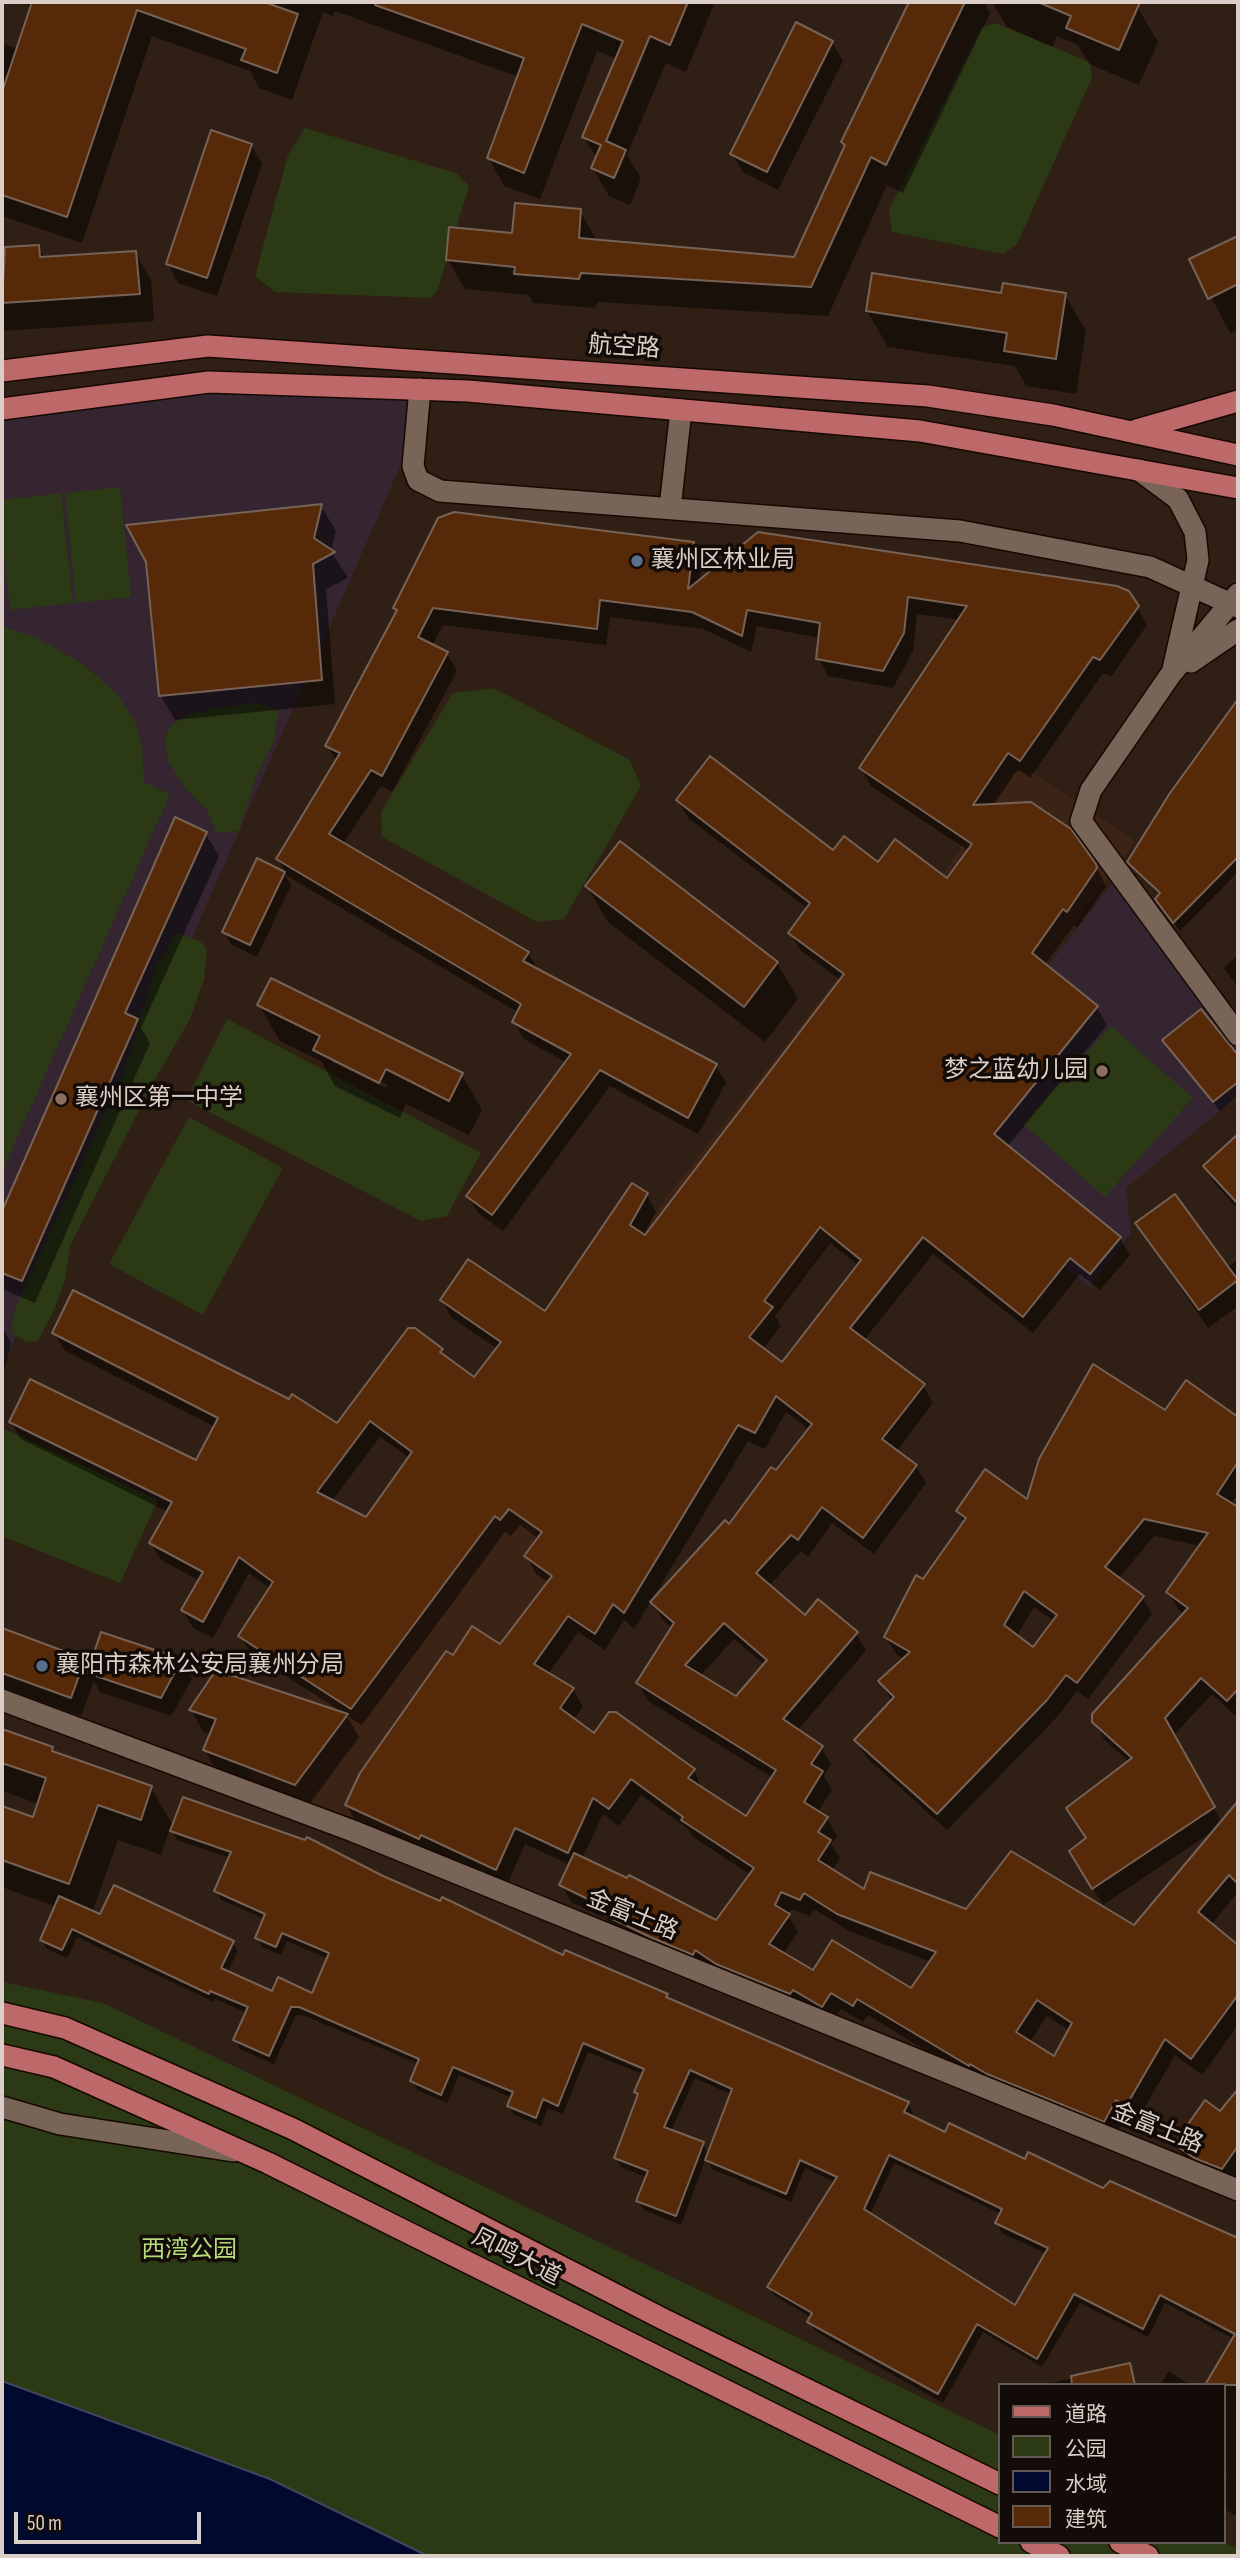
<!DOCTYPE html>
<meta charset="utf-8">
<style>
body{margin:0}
#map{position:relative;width:1240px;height:2558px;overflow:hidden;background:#301f14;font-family:"Sofia Sans Condensed","Noto Sans SC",sans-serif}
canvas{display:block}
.frame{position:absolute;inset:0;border:4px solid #dbcec8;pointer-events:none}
.legend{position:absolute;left:998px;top:2383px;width:228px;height:161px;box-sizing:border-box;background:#120b07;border:2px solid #625954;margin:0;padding:9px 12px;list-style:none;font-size:21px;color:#dbcec8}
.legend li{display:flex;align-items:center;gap:14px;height:35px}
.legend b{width:35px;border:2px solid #625954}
.scale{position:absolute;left:14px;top:2512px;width:187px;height:32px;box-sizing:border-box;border:4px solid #dbcec8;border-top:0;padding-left:9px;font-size:21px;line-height:24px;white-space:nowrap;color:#dbcec8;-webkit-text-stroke:5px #120b07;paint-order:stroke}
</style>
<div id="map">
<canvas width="1240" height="2558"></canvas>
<div class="frame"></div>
<ul class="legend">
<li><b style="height:9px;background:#bd6869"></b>道路</li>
<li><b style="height:19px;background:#2b3915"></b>公园</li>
<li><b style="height:19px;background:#000a2f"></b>水域</li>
<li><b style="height:19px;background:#562909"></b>建筑</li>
</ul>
<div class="scale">50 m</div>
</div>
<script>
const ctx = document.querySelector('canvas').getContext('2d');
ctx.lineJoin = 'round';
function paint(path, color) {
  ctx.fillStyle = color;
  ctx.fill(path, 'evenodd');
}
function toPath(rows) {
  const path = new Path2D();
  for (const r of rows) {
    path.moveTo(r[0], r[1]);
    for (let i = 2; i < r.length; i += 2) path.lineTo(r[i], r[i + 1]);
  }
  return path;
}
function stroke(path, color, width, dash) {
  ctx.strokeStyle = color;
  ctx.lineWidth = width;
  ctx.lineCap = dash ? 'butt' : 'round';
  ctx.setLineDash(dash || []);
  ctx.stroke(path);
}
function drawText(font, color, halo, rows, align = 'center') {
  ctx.font = font + ' "Sofia Sans Condensed","Noto Sans SC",sans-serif';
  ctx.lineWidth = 7;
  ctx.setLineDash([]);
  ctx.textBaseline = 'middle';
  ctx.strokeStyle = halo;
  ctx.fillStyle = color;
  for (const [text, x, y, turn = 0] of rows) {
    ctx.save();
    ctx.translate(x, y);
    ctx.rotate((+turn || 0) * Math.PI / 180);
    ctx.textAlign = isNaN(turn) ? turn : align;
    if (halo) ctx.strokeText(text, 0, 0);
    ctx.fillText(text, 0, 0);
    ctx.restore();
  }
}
const built = toPath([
 [1012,772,1033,772,1134,840,1130,849,962,1071,541,1609,556,1621,389,1834,246,1778,557,1365,666,1197,903,895,920,907]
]);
const education = toPath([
 [209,382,434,390,2,1368,2,409],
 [1115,880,1238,1046,1238,1096,1126,1188,1131,1233,1089,1287,913,1138]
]);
const green = toPath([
 [995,23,1090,62,1092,78,1017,244,1003,254,892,232,889,210,981,28],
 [305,128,456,173,469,186,438,289,431,298,275,292,255,276,288,155],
 [120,487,131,597,76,603,65,493],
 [61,493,73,603,10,610,2,536,2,500],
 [2,626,36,638,82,663,118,695,135,722,142,745,144,782,170,794,2,1172],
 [494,688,630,760,641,786,564,919,537,922,382,837,381,812,453,693],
 [257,702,278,712,274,741,257,774,239,831,217,833,207,810,187,791,168,761,165,737,171,725,192,713],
 [177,933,201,942,207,950,204,980,189,1021,155,1079,70,1246,65,1281,55,1308,38,1341,27,1342,12,1333,13,1314,124,1073,156,967],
 [227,1019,481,1153,447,1216,421,1221,186,1100],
 [1111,1026,1193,1098,1105,1197,1023,1124],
 [189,1117,283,1168,203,1315,109,1264],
 [2,1428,158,1500,120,1583,2,1536],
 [2,1982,103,2003,1000,2435,1000,2542,1224,2542,1238,2549,1238,2556,428,2556,270,2479,2,2381]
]);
const water = toPath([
 [2,2381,270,2479,428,2556,2,2556,2,2381]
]);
const shadow = toPath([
 [18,2,715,2,686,72,666,63,627,155,641,178,630,205,609,196,593,168,597,159,584,137,617,59,597,51,540,199,504,186,489,158,519,77,335,11,333,16,323,12,292,100,259,88,250,71,152,36,82,243,2,216,2,43,18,49,32,7],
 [911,2,984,2,990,13,903,193,887,185,828,316,598,302,595,308,533,303,529,295,465,289,448,260,580,211,597,241,795,259,846,147,843,142],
 [992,2,1128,2,1137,6,1158,42,1139,85,1089,64,1078,45,1057,36,1053,47,1007,27],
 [832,42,843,61,778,190,743,172,732,154],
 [251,145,262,164,217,296,178,283,168,264],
 [1238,238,1238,330,1231,334,1191,260],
 [38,247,45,259,135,253,151,280,154,321,2,331,2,264,6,249],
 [1003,295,1065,295,1086,331,1076,394,1026,386,1015,366,888,347,867,311],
 [321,506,336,531,331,551,348,578,326,589,335,704,175,720,161,696,148,561,129,526],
 [692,544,702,561,700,581,1137,607,1147,625,1111,677,1103,673,1030,778,1018,769,993,806,1095,865,1106,886,1077,928,1074,925,1044,965,1097,1008,1107,1025,1007,1147,1120,1238,1130,1255,1100,1290,1080,1274,1033,1333,933,1254,864,1340,923,1385,933,1403,896,1452,916,1466,926,1483,874,1554,832,1523,808,1557,801,1551,769,1586,805,1617,856,1633,866,1651,797,1731,821,1747,831,1764,824,1776,832,1790,817,1813,827,1818,837,1836,831,1844,840,1858,832,1871,864,1892,967,1911,1134,1928,1215,1830,1103,1905,1071,1851,1087,1839,1129,1762,1104,1739,1094,1721,1185,1615,1178,1609,1168,1592,1201,1546,1154,1536,1118,1579,1142,1597,1152,1614,1088,1699,1077,1691,1056,1718,947,1830,866,1757,856,1740,892,1701,880,1681,904,1659,896,1654,886,1637,964,1522,958,1511,1028,1501,1166,1412,1186,1383,1238,1419,1238,1493,1231,1504,1238,1509,1238,1718,1212,1694,1173,1736,1222,1823,1238,1804,1238,1892,1211,1925,1238,1948,1238,2025,1202,2075,1175,2055,1136,2122,1126,2116,1114,2138,979,2083,868,2015,863,2022,841,2009,832,2023,614,1931,607,1919,571,1902,561,1884,570,1865,525,1844,506,1887,356,1823,347,1805,453,1657,500,1647,549,1583,536,1574,526,1556,539,1539,520,1525,511,1536,505,1532,362,1725,347,1716,359,1737,308,1806,217,1772,205,1750,211,1734,203,1732,191,1710,342,1712,250,1653,240,1636,271,1589,249,1573,213,1638,193,1628,183,1610,200,1581,161,1560,151,1543,168,1512,21,1439,11,1422,197,1463,215,1427,64,1350,54,1333,338,1425,442,1350,447,1360,475,1379,498,1349,452,1318,442,1300,545,1314,646,1194,656,1212,640,1242,842,981,800,950,790,933,808,909,688,818,678,801,834,853,947,880,969,851,871,786,861,768,960,620,917,614,913,651,893,688,828,676,818,658,820,638,757,626,751,652,703,629,610,617,606,645,443,625,432,646,447,654,457,671,392,792,381,786,343,844,528,953,539,971,716,1066,726,1083,698,1134,610,1086,503,1231,478,1213,468,1196,567,1063,524,1039,514,1022,519,1013,284,874,291,885,257,957,231,944,224,932,258,860,287,875,278,859,337,762,327,746,398,613,395,608],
 [830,1243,858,1265,782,1364,762,1350,781,1326,775,1316],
 [786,1412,810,1430,729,1526,652,1601,662,1619,672,1628,638,1683,648,1701,773,1778,746,1818,702,1789,694,1770,594,1735,573,1720,583,1707,573,1689,548,1674,578,1632,605,1650,624,1620,634,1629,748,1441,765,1449],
 [380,1437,410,1458,367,1519,332,1501],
 [1034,1607,1054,1621,1033,1650,1016,1637],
 [734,1639,765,1665,736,1698,700,1676],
 [641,1795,688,1829,693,1837,751,1875,716,1923,582,1859,603,1814,619,1826],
 [791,1909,810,1916,814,1909,849,1931,931,1962,912,1990,814,1972,783,1954,798,1932,788,1915],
 [1047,2016,1070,2031,1054,2058,1029,2043],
 [1238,704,1238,872,1180,931,1157,899,1160,896,1129,862],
 [176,819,205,833,219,856,141,1028,150,1043,35,1303,2,1289,2,1215],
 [587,886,777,963,798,999,765,1042,608,922],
 [1238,955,1238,987,1224,968],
 [259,1005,461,1074,482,1110,469,1135,406,1104,400,1118,335,1086,321,1061,280,1041],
 [332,1058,388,1085,386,1088,332,1062],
 [1164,1041,1238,1048,1238,1095,1220,1111],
 [1238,1137,1238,1209,1215,1184,1205,1167],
 [1137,1224,1227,1268,1238,1259,1238,1306,1208,1328],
 [2,1326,11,1343,2,1380],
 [2,1630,84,1660,90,1671,181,1660,192,1679,171,1716,100,1692,94,1681,81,1716,2,1687],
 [2,1731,52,1748,56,1754,151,1788,173,1826,383,1878,564,1957,666,1995,669,2000,908,2104,913,2113,911,2117,946,2134,1200,2225,1201,2222,1238,2240,1238,2517,1224,2509,1224,2482,1228,2474,1224,2472,1224,2385,1234,2339,1165,2303,1148,2337,1080,2303,1042,2367,983,2332,943,2403,815,2331,809,2322,812,2318,775,2296,769,2287,836,2183,805,2168,791,2202,712,2169,706,2158,681,2225,644,2210,638,2201,648,2178,621,2167,616,2158,639,2097,636,2092,644,2075,588,2052,563,2114,548,2108,541,2126,514,2115,509,2106,512,2098,459,2075,447,2103,417,2090,412,2081,419,2064,305,2016,296,2015,274,2064,240,2049,235,2039,247,2013,215,1999,214,2002,77,1937,67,1958,47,1949,42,1940,57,1907,2,1887,2,1807,34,1819,39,1804,2,1791],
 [170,1828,177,1840,230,1858,216,1891,221,1900,265,1919,257,1937,262,1947,281,1955,287,1941,329,1959,313,1995,273,1994,227,1973,238,1951,232,1942,92,1913,118,1840,161,1855],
 [695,2078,732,2095,709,2154,703,2144,671,2131],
 [894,2163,1001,2214,997,2223,1002,2233,1047,2254,1015,2307,870,2215],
 [1238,2091,1238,2188,1186,2161,1176,2144,1220,2114],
 [1129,2365,1136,2385,1043,2385],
 [1169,2371,1190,2385,1160,2385]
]);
const building = toPath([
 [32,2,264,2,298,14,277,73,241,60,246,49,137,10,67,217,2,195,2,92,32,2],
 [376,2,688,2,670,45,650,36,606,141,626,150,614,178,591,168,601,145,582,137,623,41,582,24,524,173,487,158,524,58,375,5,376,2],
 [909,2,965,2,886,165,871,157,811,287,581,273,579,279,514,274,515,267,446,260,449,227,512,233,515,203,581,209,579,238,794,257,845,145,841,142,909,2],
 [1038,2,1140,2,1119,50,1066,28,1071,16,1038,2],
 [796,22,833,41,767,172,730,154,796,22],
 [211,130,252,144,207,278,166,264,211,130],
 [1238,236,1238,284,1208,299,1189,259,1238,236],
 [39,245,40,257,136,251,140,294,2,303,5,247,39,245],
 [872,273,1001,293,1003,283,1066,293,1056,359,1004,351,1007,333,866,311,872,273],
 [322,504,314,538,335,552,313,564,322,680,159,696,146,562,126,525,322,504],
 [454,512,694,542,688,589,758,532,1117,586,1129,591,1139,606,1100,660,1093,657,1020,761,1008,753,973,805,1031,802,1071,829,1096,864,1097,868,1067,912,1063,909,1032,953,1098,1006,994,1134,1121,1237,1090,1274,1070,1258,1023,1317,923,1237,850,1328,925,1384,882,1439,917,1465,863,1538,822,1507,798,1540,791,1535,756,1573,805,1615,818,1599,858,1632,783,1719,823,1746,811,1764,823,1771,804,1802,828,1817,818,1832,831,1840,818,1860,864,1889,870,1872,966,1909,1011,1851,1134,1925,1238,1801,1238,1884,1229,1875,1198,1912,1238,1945,1238,1995,1191,2059,1165,2039,1126,2106,1116,2100,1104,2122,987,2074,970,2064,969,2066,857,1999,853,2006,831,1993,822,2007,793,1990,790,1994,716,1964,695,1950,693,1955,650,1937,602,1914,606,1908,559,1885,574,1853,627,1878,629,1875,716,1920,754,1868,681,1820,683,1817,631,1779,609,1809,593,1798,568,1853,515,1828,496,1870,421,1835,419,1839,345,1805,360,1773,446,1651,453,1655,472,1626,500,1644,552,1576,524,1556,542,1532,509,1509,500,1520,495,1516,351,1709,238,1636,273,1582,239,1557,203,1622,181,1610,203,1572,149,1543,172,1502,9,1422,30,1379,196,1460,218,1418,52,1333,73,1290,289,1399,292,1394,337,1423,408,1328,415,1328,443,1349,440,1352,474,1377,501,1342,440,1300,468,1259,545,1311,632,1183,648,1193,630,1225,645,1235,844,974,788,933,810,903,676,800,710,756,833,850,844,836,878,862,895,839,947,878,972,844,859,768,967,606,908,597,904,633,883,671,816,659,820,623,747,610,742,636,692,612,600,600,597,629,433,608,418,637,448,652,382,776,371,770,329,834,529,952,523,961,717,1064,688,1118,600,1070,492,1215,466,1196,571,1054,512,1022,521,1004,276,859,340,753,325,746,397,610,393,608,438,518,454,512],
 [820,1227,861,1260,782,1362,749,1337,773,1307,764,1301,820,1227],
 [776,1396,812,1424,776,1470,771,1467,729,1524,725,1520,650,1602,674,1623,636,1683,776,1770,746,1816,688,1778,695,1769,616,1712,609,1712,594,1733,560,1708,574,1688,534,1664,568,1616,595,1634,613,1604,624,1613,738,1425,755,1433,776,1396],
 [370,1421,412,1452,366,1517,317,1492,370,1421],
 [724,1623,767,1660,736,1696,685,1665,724,1623],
 [781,1892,800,1900,804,1893,837,1914,936,1952,911,1988,832,1940,813,1970,769,1944,790,1914,775,1905,781,1892],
 [1037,2000,1072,2023,1054,2056,1016,2032,1037,2000],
 [1238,699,1238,857,1173,923,1155,899,1160,893,1127,862,1170,793,1238,699],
 [175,817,207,832,125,1013,138,1019,22,1281,2,1273,2,1211,175,817],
 [620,841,778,962,744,1007,585,886,620,841],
 [257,858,285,872,250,945,222,932,257,858],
 [271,978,463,1073,449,1101,386,1069,379,1083,313,1050,320,1036,257,1005,271,978],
 [1201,1009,1238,1055,1238,1082,1213,1102,1162,1040,1201,1009],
 [1238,1134,1238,1204,1203,1166,1238,1134],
 [1175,1194,1238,1280,1199,1310,1135,1223,1175,1194],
 [1093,1364,1165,1410,1186,1380,1238,1417,1238,1462,1217,1494,1238,1507,1238,1689,1227,1701,1201,1678,1165,1718,1215,1807,1092,1889,1069,1851,1086,1838,1066,1808,1132,1758,1092,1722,1092,1714,1188,1608,1166,1592,1208,1533,1144,1519,1105,1567,1144,1596,1077,1683,1066,1675,1047,1700,937,1814,854,1740,894,1697,878,1681,910,1652,884,1637,916,1575,923,1579,966,1518,956,1511,985,1469,1027,1499,1039,1459,1093,1364],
 [1024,1591,1057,1615,1033,1647,1004,1625,1024,1591],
 [2,1628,85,1659,71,1698,2,1673,2,1628],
 [101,1632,182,1659,161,1698,87,1673,101,1632],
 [216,1670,348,1714,295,1785,203,1750,216,1719,189,1710,216,1670],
 [2,1729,53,1747,52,1751,152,1786,141,1820,98,1805,69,1884,2,1860,2,1806,33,1817,46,1778,2,1763,2,1729],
 [183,1797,305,1840,307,1837,383,1876,440,1901,442,1897,563,1955,565,1950,668,1994,666,1997,909,2102,904,2112,945,2132,949,2123,1025,2159,1028,2152,1103,2188,1110,2181,1238,2238,1238,2385,1205,2385,1235,2334,1160,2295,1143,2329,1074,2294,1037,2359,977,2324,938,2394,807,2322,812,2313,767,2287,837,2177,800,2160,786,2194,705,2160,732,2089,690,2070,664,2127,704,2142,676,2216,636,2201,648,2171,614,2158,638,2094,634,2092,644,2069,583,2043,558,2106,543,2099,536,2118,507,2106,513,2092,453,2067,441,2095,410,2081,419,2059,299,2007,291,2007,269,2056,233,2040,248,2007,210,1991,209,1994,72,1929,62,1950,40,1940,59,1896,100,1914,114,1885,234,1941,221,1968,272,1991,278,1977,312,1993,329,1953,282,1933,276,1947,255,1938,265,1914,214,1891,231,1852,170,1831,183,1797],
 [889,2155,1002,2209,995,2223,1048,2248,1015,2305,864,2209,889,2155],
 [1238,2089,1238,2146,1222,2169,1194,2158,1174,2144,1205,2100,1220,2111,1238,2089],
 [1130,2363,1135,2385,1072,2385,1071,2376,1130,2363]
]);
const minor = toPath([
 [420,389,413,466,418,480,440,491,960,531,1150,567,1238,607],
 [1139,470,1178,499,1195,532,1198,560,1173,669],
 [670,508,681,410],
 [1238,594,1171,674,1091,790,1081,821,1238,1035],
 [1191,662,1238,630],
 [2,1700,353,1831,1238,2190],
 [2,2107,60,2124,233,2151]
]);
const major = toPath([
 [2,371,208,346,928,396,1053,415,1238,455],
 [2,409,209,382,468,391,920,431,1238,488],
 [1136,430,1238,401],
 [2,2013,65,2028,293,2129,665,2320,1000,2484],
 [2,2055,54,2067,268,2163,1000,2527],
 [1031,2542,1059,2556],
 [1120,2542,1148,2556]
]);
const markers = [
 [637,561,7,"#5c6f8a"],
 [1102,1071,7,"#8d6e63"],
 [61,1099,7,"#8d6e63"],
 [42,1666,7,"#5c6f8a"]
];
const streetNames = [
 ["航空路",624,348,4],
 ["金富士路",632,1916,22],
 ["金富士路",1157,2129,22],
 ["凤鸣大道",516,2258,27]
];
const poiNames = [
 ["襄州区林业局",651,561],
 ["梦之蓝幼儿园",1088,1071,"right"],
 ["襄州区第一中学",75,1099],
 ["襄阳市森林公安局襄州分局",56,1666]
];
const parkNames = [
 ["西湾公园",189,2251]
];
paint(built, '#3b2315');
paint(education, '#342531');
paint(green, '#2b3915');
paint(water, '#000a2f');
stroke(water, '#42455d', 2);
paint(shadow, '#0007');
paint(building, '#562909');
stroke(building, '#776256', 2);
stroke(minor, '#170802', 24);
stroke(major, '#170802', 24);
stroke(minor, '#796458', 21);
stroke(major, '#bd6869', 21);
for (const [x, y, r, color] of markers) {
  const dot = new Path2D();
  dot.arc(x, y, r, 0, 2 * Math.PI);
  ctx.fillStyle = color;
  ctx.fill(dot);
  stroke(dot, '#120b07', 2.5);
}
drawText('24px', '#dbcec8', '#120b07', streetNames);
drawText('24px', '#dbcec8', '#120b07', poiNames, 'left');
drawText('24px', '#b5db7d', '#120b07', parkNames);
</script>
